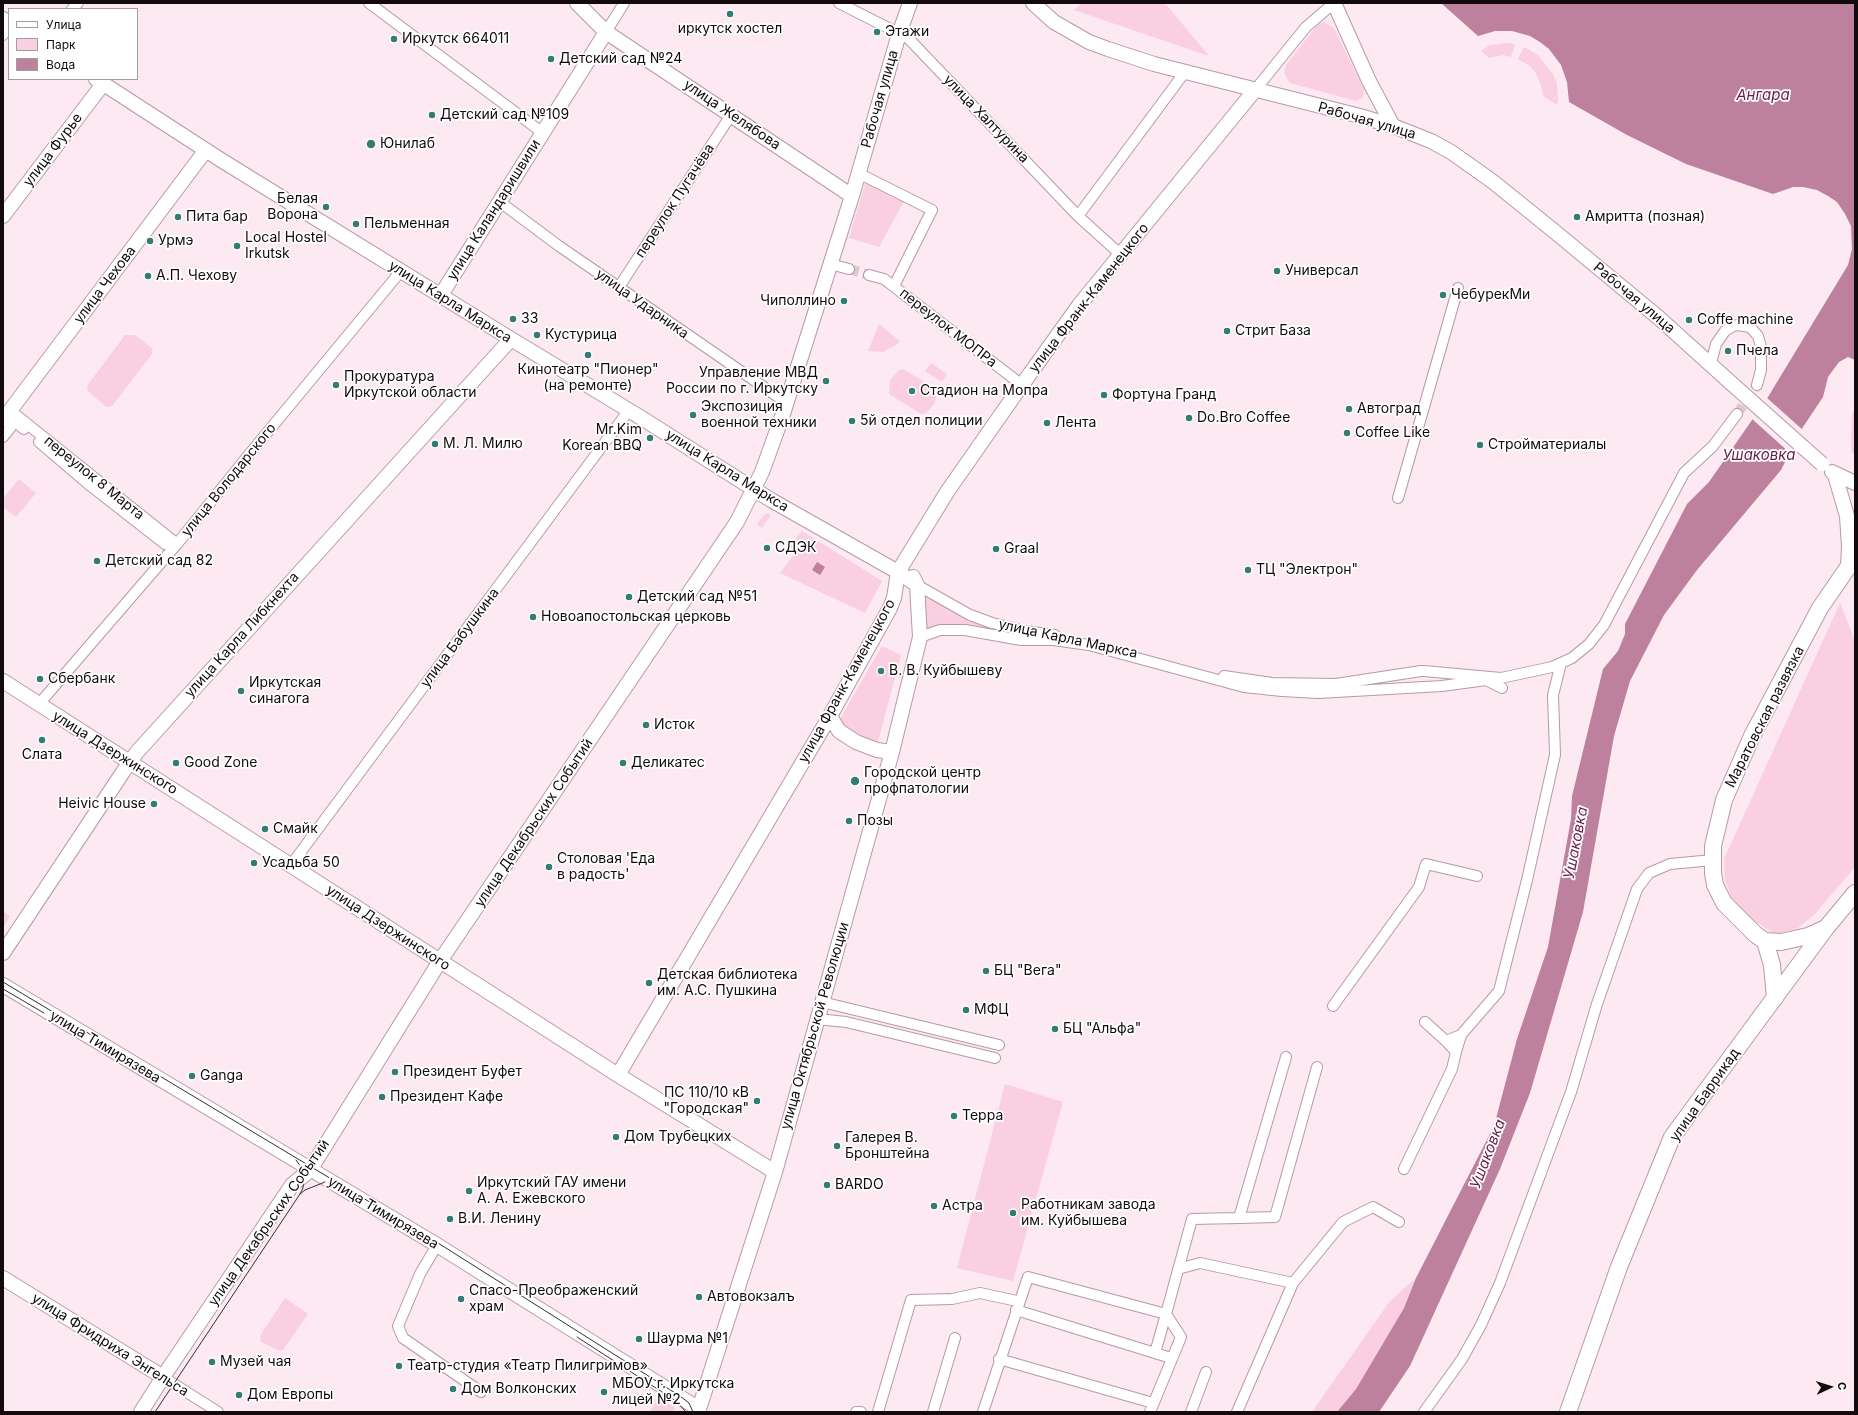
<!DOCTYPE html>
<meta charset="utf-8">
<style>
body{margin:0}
#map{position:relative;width:1858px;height:1415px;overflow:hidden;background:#fce9f1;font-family:Inter,sans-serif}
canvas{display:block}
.frame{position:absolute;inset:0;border:4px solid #130a0e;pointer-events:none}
.legend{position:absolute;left:8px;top:8px;width:130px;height:72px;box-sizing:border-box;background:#fff;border:1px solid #a19d9f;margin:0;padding:5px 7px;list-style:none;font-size:12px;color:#130a0e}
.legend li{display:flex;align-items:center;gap:8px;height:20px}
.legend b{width:20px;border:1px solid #a19d9f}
.north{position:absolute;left:1810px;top:1367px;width:40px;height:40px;-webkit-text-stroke:3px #fff;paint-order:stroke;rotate:86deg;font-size:11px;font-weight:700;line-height:16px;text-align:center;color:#130a0e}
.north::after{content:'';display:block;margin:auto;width:14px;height:18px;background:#130a0e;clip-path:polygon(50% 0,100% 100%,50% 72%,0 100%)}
</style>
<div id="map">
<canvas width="1858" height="1415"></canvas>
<div class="frame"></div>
<ul class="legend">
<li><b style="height:5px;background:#fff"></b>Улица</li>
<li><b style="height:11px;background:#f9cfe1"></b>Парк</li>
<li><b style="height:11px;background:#bd809d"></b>Вода</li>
</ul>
<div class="north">С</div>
</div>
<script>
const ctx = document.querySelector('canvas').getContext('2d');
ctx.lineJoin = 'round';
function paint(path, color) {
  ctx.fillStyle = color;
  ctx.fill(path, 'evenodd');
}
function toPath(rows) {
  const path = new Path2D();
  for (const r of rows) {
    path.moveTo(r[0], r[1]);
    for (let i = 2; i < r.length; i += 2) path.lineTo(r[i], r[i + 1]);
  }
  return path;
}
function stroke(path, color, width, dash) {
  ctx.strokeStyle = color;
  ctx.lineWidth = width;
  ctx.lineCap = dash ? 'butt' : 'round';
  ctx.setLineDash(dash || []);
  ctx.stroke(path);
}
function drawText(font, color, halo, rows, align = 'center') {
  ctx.font = font + ' Inter,sans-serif';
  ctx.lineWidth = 3.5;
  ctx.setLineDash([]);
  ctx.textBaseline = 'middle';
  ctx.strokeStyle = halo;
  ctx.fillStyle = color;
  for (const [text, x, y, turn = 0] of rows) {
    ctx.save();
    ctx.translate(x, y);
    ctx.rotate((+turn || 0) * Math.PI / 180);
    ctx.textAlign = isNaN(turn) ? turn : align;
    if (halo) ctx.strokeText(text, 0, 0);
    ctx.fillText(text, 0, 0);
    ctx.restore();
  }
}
const green = toPath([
 [1082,3,1165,3,1209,56,1074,10],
 [1324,22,1334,28,1364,90,1363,97,1356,101,1290,83,1288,80,1284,72,1286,65,1318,24],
 [1507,43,1515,44,1511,57,1503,55,1489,58,1481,51,1490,45],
 [1524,47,1538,55,1553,74,1557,84,1558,99,1557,105,1543,96,1541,85,1535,72,1530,66,1518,59],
 [866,181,904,201,879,247,849,238],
 [879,324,900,341,896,345,883,352,868,351],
 [125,335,135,335,152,348,152,354,112,406,106,407,88,391,87,386],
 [931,363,947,374,942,382,925,371],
 [903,369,936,389,936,398,934,404,926,413,921,414,889,394,890,380,899,370],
 [1855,410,1855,454,1851,452,1852,414],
 [19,479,36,493,16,517,3,507,3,499],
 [768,513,771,515,762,528,757,524,764,515],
 [802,531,882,581,865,613,780,573,796,552,789,547],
 [922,592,999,628,940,627,924,633],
 [1840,603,1855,641,1855,867,1814,915,1798,928,1775,934,1745,915,1732,898,1725,880,1724,859],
 [882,646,901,655,878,741,867,741,845,728,840,719],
 [3,911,10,916,3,928],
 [1005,1084,1063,1102,1013,1281,957,1268],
 [1416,1278,1404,1308,1356,1389,1337,1412,1312,1412,1390,1301],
 [285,1298,308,1314,283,1350,280,1351,261,1342,260,1336],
 [658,1397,673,1406,676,1412,650,1412]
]);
const water = toPath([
 [1441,3,1855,3,1855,360,1848,357,1839,362,1828,377,1823,397,1803,427,1781,470,1697,570,1664,615,1630,681,1614,736,1583,912,1530,1093,1500,1169,1410,1366,1379,1412,1337,1412,1356,1389,1404,1308,1416,1278,1494,1126,1517,1039,1548,947,1571,819,1572,796,1603,669,1618,651,1625,634,1625,624,1687,504,1709,482,1768,397,1848,265,1852,249,1851,226,1845,214,1837,202,1828,196,1817,190,1803,187,1793,187,1773,194,1686,164,1627,135,1569,102,1567,82,1561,65,1549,49,1540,42,1530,36,1512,31,1495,31,1478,36],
 [817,562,825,567,820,575,812,570]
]);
const pier = toPath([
 [1766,397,1804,431,1791,454,1751,418]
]);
const streetTunnel = toPath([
 [849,269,869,275],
 [1737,414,1757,385]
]);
const street = toPath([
 [369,3,543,133],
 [839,3,908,38,1078,216,1120,254],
 [72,9,78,3],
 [606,32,624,3],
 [3,35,9,27],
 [1255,90,1306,27,1334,3],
 [858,173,932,210,894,286],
 [500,202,559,246,787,403],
 [1078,216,1185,72],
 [830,264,849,269],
 [869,275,884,279,1013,378,1021,385],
 [619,287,731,115],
 [1711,363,1716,344,1725,331,1733,326,1738,325,1750,327,1758,336,1761,347,1761,370,1757,385],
 [11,411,177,544],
 [3,437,15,422,24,429],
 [39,442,87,483,165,544],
 [1398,498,1458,288],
 [917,585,970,615,992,623,1025,631,1055,635],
 [920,637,940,630,965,630,1021,640,1053,640,1089,645,1244,687,1282,691,1318,693,1442,686,1501,678],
 [1424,671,1501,678,1552,667,1572,658,1589,644,1604,625,1684,473,1713,446,1737,414],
 [1224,676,1272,683,1336,684,1421,671],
 [1486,680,1502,688],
 [39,704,177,544,247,457,401,271],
 [291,865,629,410],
 [822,1002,999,1045],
 [1333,1006,1419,887,1426,864,1477,876],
 [817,1019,846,1022,995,1058],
 [1425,1022,1446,1041],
 [1461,1035,1446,1041,1456,1052,1461,1035,1499,991,1527,880,1555,755,1553,695,1561,663],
 [1404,1169,1452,1069,1456,1052],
 [1239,1218,1275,1217,1317,1067],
 [437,1245,420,1274,398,1326,403,1338,481,1392],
 [1178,1269,1200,1263,1293,1283,1237,1412],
 [1293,1283,1343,1222,1373,1207,1399,1222],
 [1016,1310,1171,1358],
 [999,1359,1153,1403],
 [163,1377,218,1412],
 [856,1412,861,1412],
 [878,1412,911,1300,952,1299,980,1293,1017,1301],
 [933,1412,955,1338],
 [983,1412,1028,1277,1166,1314,1155,1353],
 [1150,1412,1181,1337,1166,1314,1192,1219,1239,1218,1286,1057],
 [1191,1412,1206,1372],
 [1424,1412,1462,1359,1481,1325,1500,1283,1571,1092,1597,1004,1637,889,1649,873,1670,864,1713,860]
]);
const secondary = toPath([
 [577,3,606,32,852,196],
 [1033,3,1054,22,1089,42,1108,49,1154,64,1360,116,1393,126,1431,141,1451,152,1492,181,1554,231,1659,318,1731,383],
 [1334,3,1369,81,1393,126],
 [3,19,9,23],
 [96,79,221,160,511,339,640,417,771,500,898,572,917,585],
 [3,216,103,84],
 [441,295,606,32],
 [3,420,206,150],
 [1832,472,1855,483],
 [1835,475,1847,516,1849,546,1848,566],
 [3,681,618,1075,775,1172],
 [830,716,839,731,856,742,877,750,892,752],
 [3,953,123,772,137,752,511,339],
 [3,985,437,1245,699,1409],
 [618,1075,830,716,890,608,894,598,898,572,947,492,1014,396,1080,304,1255,90],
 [3,1278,163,1377],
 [141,1412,163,1377,292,1185,310,1170,440,961,737,522,762,472,783,414,852,196,899,34,910,3],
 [698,1412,775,1172,892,752,920,637,917,585,913,577]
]);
const primary = toPath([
 [1826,928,1808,936,1781,942,1765,941,1756,935,1724,903,1715,885,1713,873,1713,846,1724,800,1752,736,1820,608,1855,557],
 [1765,941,1772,965,1775,998],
 [1568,1412,1619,1267,1672,1137,1826,928,1855,893]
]);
const tram = toPath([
 [3,982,438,1243,680,1396,689,1403,693,1412],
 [3,989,44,1013],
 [300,1194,305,1190,325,1182],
 [577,1337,676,1401,686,1412],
 [155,1412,300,1194,303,1188,304,1176,301,1167,296,1160]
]);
const secondaryBridge = toPath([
 [1731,383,1822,464]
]);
const markers = [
 [730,14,4,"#347b73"],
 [877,32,4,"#347b73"],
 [394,39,4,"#347b73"],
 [551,59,4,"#347b73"],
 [432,115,4,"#347b73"],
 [371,144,5,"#347b73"],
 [326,207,4,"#347b73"],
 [178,217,4,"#347b73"],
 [1577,217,4,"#347b73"],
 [356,224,4,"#347b73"],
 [150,241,4,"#347b73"],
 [237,246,4,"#347b73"],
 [1277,271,4,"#347b73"],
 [148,276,4,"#347b73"],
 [1443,295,4,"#347b73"],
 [844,301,4,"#347b73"],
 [513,319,4,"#347b73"],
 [1689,320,4,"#347b73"],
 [1227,331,4,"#347b73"],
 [537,335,4,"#347b73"],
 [1728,351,4,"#347b73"],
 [588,355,4,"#347b73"],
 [826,381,4,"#347b73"],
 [336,385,4,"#347b73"],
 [912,391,4,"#347b73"],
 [1104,395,4,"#347b73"],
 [1349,409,4,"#347b73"],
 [693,415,4,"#347b73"],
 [1189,418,4,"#347b73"],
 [852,421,4,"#347b73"],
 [1047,423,4,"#347b73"],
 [1347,433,4,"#347b73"],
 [650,438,4,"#347b73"],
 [435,444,4,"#347b73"],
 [1480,445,4,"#347b73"],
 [767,548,4,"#347b73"],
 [996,549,4,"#347b73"],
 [97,561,4,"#347b73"],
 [1248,570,4,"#347b73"],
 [629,597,4,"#347b73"],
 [533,617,4,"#347b73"],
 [881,671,4,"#347b73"],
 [40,679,4,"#347b73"],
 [241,691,4,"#347b73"],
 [646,725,4,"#347b73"],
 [42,740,4,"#347b73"],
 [176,763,4,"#347b73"],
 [623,763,4,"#347b73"],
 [855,781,5,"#347b73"],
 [154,804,4,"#347b73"],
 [849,821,4,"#347b73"],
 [265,829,4,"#347b73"],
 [254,863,4,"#347b73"],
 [549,867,4,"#347b73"],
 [986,971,4,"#347b73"],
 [649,983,4,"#347b73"],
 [966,1010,4,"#347b73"],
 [1055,1029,4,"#347b73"],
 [395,1072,4,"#347b73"],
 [192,1076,4,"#347b73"],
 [382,1097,4,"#347b73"],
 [757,1101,4,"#347b73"],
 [954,1116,4,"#347b73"],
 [616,1137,4,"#347b73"],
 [837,1146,4,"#347b73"],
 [827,1185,4,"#347b73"],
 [469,1191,4,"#347b73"],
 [934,1206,4,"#347b73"],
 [1013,1213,4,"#347b73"],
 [450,1219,4,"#347b73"],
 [699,1297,4,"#347b73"],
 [461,1299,4,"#347b73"],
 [639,1339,4,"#347b73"],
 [212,1362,4,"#347b73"],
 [399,1366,4,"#347b73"],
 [453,1389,4,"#347b73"],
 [604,1392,4,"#347b73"],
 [239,1395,4,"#347b73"]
];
const poiNames = [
 ["иркутск хостел",730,29,"center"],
 ["Этажи",885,32],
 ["Иркутск 664011",402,39],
 ["Детский сад №24",559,59],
 ["Детский сад №109",440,115],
 ["Юнилаб",380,144],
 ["Белая",318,199,"right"],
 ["Ворона",318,215,"right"],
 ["Пита бар",186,217],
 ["Амритта (позная)",1585,217],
 ["Пельменная",364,224],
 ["Local Hostel",245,238],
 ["Irkutsk",245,254],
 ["Урмэ",158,241],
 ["Универсал",1285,271],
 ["А.П. Чехову",156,276],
 ["ЧебурекМи",1451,295],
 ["Чиполлино",836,301,"right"],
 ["33",521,319],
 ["Coffe machine",1697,320],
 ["Стрит База",1235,331],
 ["Кустурица",545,335],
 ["Пчела",1736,351],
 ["Кинотеатр \"Пионер\"",588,370,"center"],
 ["(на ремонте)",588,386,"center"],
 ["Управление МВД",818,373,"right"],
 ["России по г. Иркутску",818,389,"right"],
 ["Прокуратура",344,377],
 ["Иркутской области",344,393],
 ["Стадион на Мопра",920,391],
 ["Фортуна Гранд",1112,395],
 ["Экспозиция",701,407],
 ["военной техники",701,423],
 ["Автоград",1357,409],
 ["Do.Bro Coffee",1197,418],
 ["5й отдел полиции",860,421],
 ["Лента",1055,423],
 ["Mr.Kim",642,430,"right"],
 ["Korean BBQ",642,446,"right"],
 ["Coffee Like",1355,433],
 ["М. Л. Милю",443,444],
 ["Стройматериалы",1488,445],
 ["СДЭК",775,548],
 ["Graal",1004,549],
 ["Детский сад 82",105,561],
 ["ТЦ \"Электрон\"",1256,570],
 ["Детский сад №51",637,597],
 ["Новоапостольская церковь",541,617],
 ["В. В. Куйбышеву",889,671],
 ["Сбербанк",48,679],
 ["Иркутская",249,683],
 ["синагога",249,699],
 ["Исток",654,725],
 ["Слата",42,755,"center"],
 ["Good Zone",184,763],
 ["Деликатес",631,763],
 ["Городской центр",864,773],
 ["профпатологии",864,789],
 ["Heivic House",146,804,"right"],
 ["Позы",857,821],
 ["Смайк",273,829],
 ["Столовая 'Еда",557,859],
 ["в радость'",557,875],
 ["Усадьба 50",262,863],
 ["БЦ \"Вега\"",994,971],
 ["Детская библиотека",657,975],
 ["им. А.С. Пушкина",657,991],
 ["МФЦ",974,1010],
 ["БЦ \"Альфа\"",1063,1029],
 ["Президент Буфет",403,1072],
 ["Ganga",200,1076],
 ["ПС 110/10 кВ",749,1093,"right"],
 ["\"Городская\"",749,1109,"right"],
 ["Президент Кафе",390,1097],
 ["Терра",962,1116],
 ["Дом Трубецких",624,1137],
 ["Галерея В.",845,1138],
 ["Бронштейна",845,1154],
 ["Иркутский ГАУ имени",477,1183],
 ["А. А. Ежевского",477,1199],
 ["BARDO",835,1185],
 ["Работникам завода",1021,1205],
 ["им. Куйбышева",1021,1221],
 ["Астра",942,1206],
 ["В.И. Ленину",458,1219],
 ["Спасо-Преображенский",469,1291],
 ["храм",469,1307],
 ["Автовокзалъ",707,1297],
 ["Шаурма №1",647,1339],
 ["Музей чая",220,1362],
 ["Театр-студия «Театр Пилигримов»",407,1366],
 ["МБОУ г. Иркутска",612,1384],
 ["лицей №2",612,1400],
 ["Дом Волконских",461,1389],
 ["Дом Европы",247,1395]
];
const streetNames = [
 ["Рабочая улица",880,99,-74],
 ["улица Желябова",732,115,34],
 ["улица Халтурина",986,119,46],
 ["Рабочая улица",1367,121,16],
 ["улица Фурье",53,150,-53],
 ["переулок Пугачёва",675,201,-57],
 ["улица Каландаришвили",494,210,-58],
 ["улица Чехова",105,285,-53],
 ["улица Франк-Каменецкого",1089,298,-52],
 ["Рабочая улица",1634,298,40],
 ["улица Карла Маркса",450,302,32],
 ["улица Ударника",642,304,35],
 ["переулок МОПРа",948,328,38],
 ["улица Карла Маркса",727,471,32],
 ["переулок 8 Марта",94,478,39],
 ["улица Володарского",229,480,-51],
 ["улица Карла Либкнехта",242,635,-48],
 ["улица Бабушкина",460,638,-53],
 ["улица Карла Маркса",1068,639,12],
 ["улица Франк-Каменецкого",847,681,-61],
 ["Маратовская развязка",1765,717,-63],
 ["улица Дзержинского",115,753,32],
 ["улица Декабрьских Событий",534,823,-56],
 ["улица Дзержинского",388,928,33],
 ["улица Октябрьской Революции",815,1026,-74],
 ["улица Тимирязева",105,1047,31],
 ["улица Баррикад",1705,1095,-55],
 ["улица Тимирязева",383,1213,31],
 ["улица Декабрьских Событий",269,1223,-55],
 ["улица Фридриха Энгельса",110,1345,32]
];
const waterNames = [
 ["Ангара",1763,95],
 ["Ушаковка",1759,455],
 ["Ушаковка",1576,843,-79],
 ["Ушаковка",1488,1154,-69]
];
paint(green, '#f9cfe1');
paint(water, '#bd809d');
paint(pier, '#fce9f1');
stroke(streetTunnel, '#d9c8cf', 10, [10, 5]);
stroke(street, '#b69aa6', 12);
stroke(secondary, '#b69aa6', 16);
stroke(primary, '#b69aa6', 18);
stroke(street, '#fff', 10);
stroke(secondary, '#fff', 14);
stroke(primary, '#fff', 16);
stroke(tram, '#382d32', 1);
stroke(secondaryBridge, '#b69aa6', 16, []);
stroke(secondaryBridge, '#fff', 14);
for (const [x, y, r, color] of markers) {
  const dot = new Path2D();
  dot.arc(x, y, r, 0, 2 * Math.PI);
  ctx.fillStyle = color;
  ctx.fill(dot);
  stroke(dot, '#fff', 1.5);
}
drawText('14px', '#130a0e', '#fff', poiNames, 'left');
drawText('14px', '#130a0e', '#fff', streetNames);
drawText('italic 15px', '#681e47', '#fff', waterNames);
</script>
